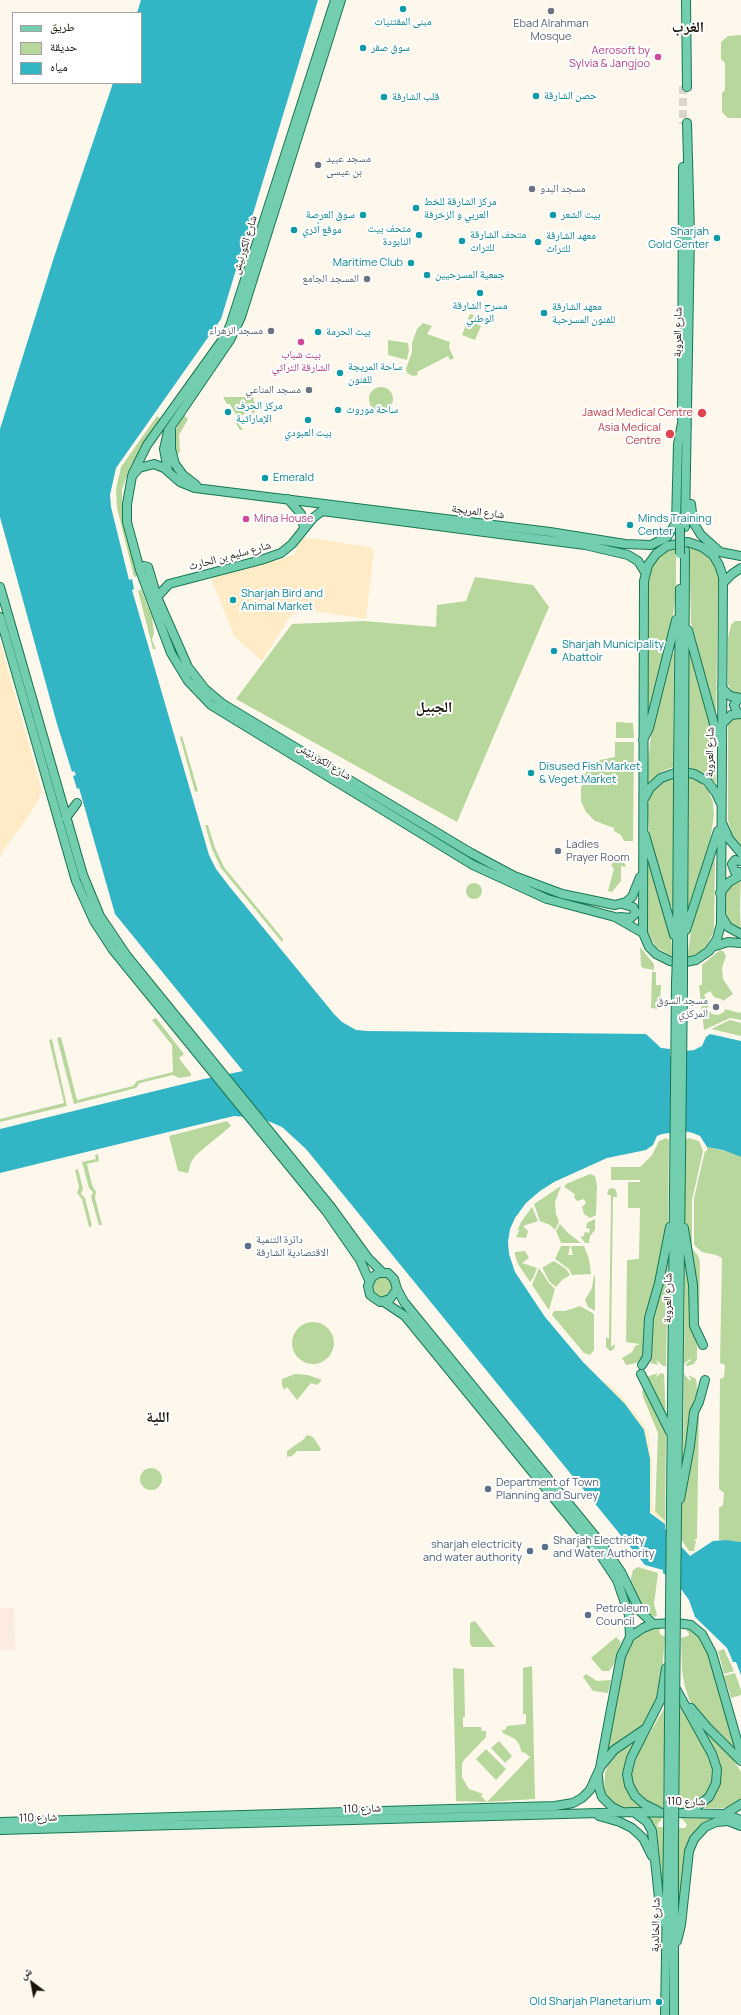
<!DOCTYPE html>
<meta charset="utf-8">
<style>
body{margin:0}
#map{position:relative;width:741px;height:2015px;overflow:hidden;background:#fef8ec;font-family:Manrope,"Noto Naskh Arabic",sans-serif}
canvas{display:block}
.legend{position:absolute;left:12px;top:12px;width:130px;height:72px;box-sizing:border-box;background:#fff;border:1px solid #a3a19d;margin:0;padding:5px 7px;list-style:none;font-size:12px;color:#191309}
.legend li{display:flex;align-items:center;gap:8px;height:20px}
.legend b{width:20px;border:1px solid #a3a19d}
.north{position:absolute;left:12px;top:1963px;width:40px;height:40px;-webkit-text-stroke:3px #fff;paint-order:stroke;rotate:328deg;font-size:11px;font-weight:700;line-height:16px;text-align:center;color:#191309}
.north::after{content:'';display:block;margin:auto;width:14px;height:18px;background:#191309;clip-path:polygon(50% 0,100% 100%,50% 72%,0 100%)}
</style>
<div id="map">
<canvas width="741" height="2015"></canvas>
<ul class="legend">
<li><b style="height:5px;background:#73ceaf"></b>طريق</li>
<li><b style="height:11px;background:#b7d79d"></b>حديقة</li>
<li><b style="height:11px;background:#32b5c5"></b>مياه</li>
</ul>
<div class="north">ش</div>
</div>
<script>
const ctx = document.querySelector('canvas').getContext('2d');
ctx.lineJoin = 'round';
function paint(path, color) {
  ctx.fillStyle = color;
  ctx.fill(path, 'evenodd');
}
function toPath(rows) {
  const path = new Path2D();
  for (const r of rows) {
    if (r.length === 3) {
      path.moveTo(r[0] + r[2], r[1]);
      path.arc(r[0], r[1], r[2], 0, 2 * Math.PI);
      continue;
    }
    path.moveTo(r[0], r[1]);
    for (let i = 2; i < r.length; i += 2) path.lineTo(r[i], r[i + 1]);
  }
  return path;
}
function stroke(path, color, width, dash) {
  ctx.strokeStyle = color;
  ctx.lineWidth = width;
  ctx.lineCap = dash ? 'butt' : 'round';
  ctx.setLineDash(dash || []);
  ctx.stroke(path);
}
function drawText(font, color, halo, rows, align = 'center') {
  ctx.font = font + ' Manrope,"Noto Naskh Arabic",sans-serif';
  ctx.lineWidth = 4;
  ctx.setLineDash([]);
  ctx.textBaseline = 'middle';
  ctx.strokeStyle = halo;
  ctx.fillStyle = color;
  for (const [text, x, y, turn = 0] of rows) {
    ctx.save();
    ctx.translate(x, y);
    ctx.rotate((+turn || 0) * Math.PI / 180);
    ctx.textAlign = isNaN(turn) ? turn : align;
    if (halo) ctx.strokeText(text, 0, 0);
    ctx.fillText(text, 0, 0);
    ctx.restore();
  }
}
const built = toPath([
 [302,537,370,547,374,550,366,619,307,610,291,615,262,661,234,636,211,578,294,555],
 [0,641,42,790,37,804,3,851,0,860]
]);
const education = toPath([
 [0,1608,14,1608,15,1650,0,1650]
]);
const green = toPath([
 [741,35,741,118,728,118,722,112,722,93,725,90,725,63,721,59,721,42,728,36],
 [470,314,474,315,473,318,480,320,478,325,481,326,475,340,462,335],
 [423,323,432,326,427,334,450,342,449,348,454,358,450,360,448,356,417,372,418,375,413,376,407,373,406,369,412,352,412,343,417,329],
 [388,340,408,343,409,350,407,360,388,355],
 [381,399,12],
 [223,397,253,397,256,410,253,414,250,410,236,420,243,430,240,430,234,420,238,418,230,404,227,404],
 [184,415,188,419,179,435,180,452,175,456,175,431],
 [157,416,161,419,131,465,122,489,122,516,137,576,134,577,117,508,116,489,121,467],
 [676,546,676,592,672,623,647,718,648,582,652,565,664,551],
 [689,546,701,551,708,556,715,567,718,576,716,718,691,622],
 [475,577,533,585,549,607,457,822,236,699,292,624,364,621,436,627,437,605,466,601],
 [141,589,152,617,154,633,152,640,156,649,153,649,138,591],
 [735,621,741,621,741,694,732,692,728,684,728,638,731,625],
 [673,653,674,654,673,767,661,772,648,783,647,766,651,736],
 [689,657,691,657,712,734,716,783,704,773,688,767],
 [731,719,741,719,741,848,732,836,728,820,728,722],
 [616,722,633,723,634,738,616,738],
 [182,736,198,791,195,792,180,737],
 [615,742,634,742,633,841,624,841,621,835,614,831,614,828,595,821,586,812,581,801,581,789,584,775,590,767,600,760,615,757],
 [674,776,673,906,670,907,650,839,647,809,649,800,655,788,662,782],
 [689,777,701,783,708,790,713,802,714,815,709,848,688,911],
 [205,825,208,825,215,848,224,867,283,939,282,942,221,868,212,849],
 [647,852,670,929,673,957,656,947,646,930],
 [715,853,714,931,706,947,699,953,687,958,692,925],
 [614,862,624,862,626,867,621,866,621,881,612,892,608,891,614,869,611,865],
 [741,877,740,910,741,931,732,925,725,911,726,891,734,880],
 [474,891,8],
 [640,947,654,964,654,970,643,968,641,966],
 [720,950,723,951,726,956,722,968,723,979,733,994,723,1001,721,999,714,997,710,991,704,995,709,1003,708,1009,712,1014,718,1015,724,1012,725,1009,740,1013,741,1011,741,1020,730,1018,704,1030,699,985,702,985,702,965],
 [652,972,656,972,656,985,661,985,660,1009,651,1008],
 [156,1018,184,1054,179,1058,191,1074,191,1076,179,1078,173,1075,140,1083,136,1088,74,1104,57,1038,61,1037,77,1100,133,1086,137,1081,173,1072,172,1045,152,1020],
 [730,1020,741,1023,741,1036,711,1029],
 [52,1039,67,1106,0,1122,0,1119,64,1103,49,1040],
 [227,1121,231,1126,196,1155,191,1162,188,1173,178,1171,169,1136],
 [666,1138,669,1140,668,1223,643,1356,636,1363,626,1365,622,1358,632,1352,635,1346,640,1344,626,1342,627,1260,639,1259,640,1208,628,1208,628,1182,640,1182,640,1180,611,1180,611,1167,640,1167,652,1155,659,1141],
 [689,1138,699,1141,703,1151,692,1200,692,1248,698,1256,700,1261,699,1327,696,1327,693,1261,692,1261,685,1220,685,1140],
 [707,1147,726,1151,741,1157,741,1542,719,1540,719,1508,723,1505,724,1493,719,1489,720,1379,724,1377,725,1365,720,1363,722,1258,716,1255,702,1252,694,1245,694,1198,705,1151,707,1151],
 [98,1154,99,1161,87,1164,92,1185,96,1192,95,1198,102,1225,99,1225,91,1197,93,1192,89,1188,82,1162,96,1159,95,1155],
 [78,1169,83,1189,81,1194,85,1198,92,1226,89,1227,82,1199,77,1193,79,1187,75,1170],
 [590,1174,595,1176,597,1186,596,1215,590,1218,584,1214,582,1207,586,1203,584,1199,577,1201,574,1197,575,1194,564,1187,566,1184],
 [561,1186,555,1202,556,1214,559,1222,555,1230,550,1225,540,1221,534,1204],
 [613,1188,616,1190,617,1195,617,1197,613,1197,611,1347,615,1344,615,1346,613,1350,610,1351,606,1347,606,1337,609,1339,611,1196,607,1194,609,1189],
 [532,1207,538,1221,523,1226,528,1231,526,1238,516,1237,520,1229,517,1231,521,1222],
 [595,1219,595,1230,590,1236,589,1243,585,1243,580,1236,583,1237,585,1232,589,1233,590,1229,586,1228,587,1223],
 [560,1224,568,1233,581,1243,561,1243,556,1231],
 [561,1246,570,1246,568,1255,573,1255,571,1246,584,1246,589,1259,591,1274,572,1275,569,1269,555,1259],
 [525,1251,529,1258,522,1263,537,1268,533,1278,530,1282,518,1264,515,1255,515,1252],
 [668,1259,666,1366,663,1366,656,1360,658,1365,650,1363,652,1357,650,1327],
 [554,1261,566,1269,570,1275,562,1280,556,1287,549,1281,543,1269,543,1267],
 [685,1264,686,1264,691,1293,691,1329,697,1344,697,1359,694,1364,688,1366,685,1365,691,1360,690,1359,684,1364],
 [539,1268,549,1283,555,1289,549,1310,532,1285],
 [594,1275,595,1276,595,1311,588,1307,585,1300,592,1288],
 [382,1287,10],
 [580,1306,594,1314,594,1350,590,1355,584,1353,552,1315,554,1311,565,1311],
 [313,1343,21],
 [658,1373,655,1378,661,1373,664,1374,666,1418,646,1377],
 [295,1374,308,1375,322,1380,317,1385,311,1383,297,1400,287,1387,284,1390,282,1385,282,1379],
 [684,1374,690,1381,691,1379,688,1375,696,1379,698,1397,689,1412,689,1437,683,1466],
 [644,1389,666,1433,665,1521,655,1512,658,1433,643,1397,642,1391],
 [699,1407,697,1539,694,1539,696,1541,694,1551,689,1551,681,1539,682,1506],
 [307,1435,313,1437,321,1449,320,1451,297,1451,292,1456,287,1457,287,1451,304,1439],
 [151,1479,11],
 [638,1567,658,1573,654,1604,657,1615,655,1617,644,1611,631,1584,631,1578,633,1570],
 [475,1621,495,1647,472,1647,470,1644,470,1623],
 [684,1626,696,1631,709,1653,736,1750,700,1716,690,1702,685,1687,682,1671,681,1638,688,1636,689,1634],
 [653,1627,662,1627,659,1630,660,1634,665,1637,660,1693,645,1723,630,1737,614,1745,607,1751,625,1657,634,1639],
 [616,1637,621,1642,614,1664,609,1671,602,1671,591,1658],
 [724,1649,734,1671,724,1674,718,1651],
 [532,1666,535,1799,487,1802,456,1801,453,1668,464,1669,465,1717,463,1717,463,1727,481,1727,482,1731,486,1731,486,1737,465,1759,462,1763,462,1777,469,1789,483,1794,481,1796,487,1802,530,1757,524,1752,522,1753,519,1744,515,1739,503,1733,502,1730,505,1730,507,1726,526,1724,526,1714,523,1714,523,1668],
 [735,1673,741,1690,741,1695,731,1698,724,1676],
 [586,1674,597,1681,611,1680,608,1693,593,1691,583,1677],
 [665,1707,663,1808,657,1807,643,1800,633,1788,631,1772,639,1751],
 [680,1708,682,1708,709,1757,713,1775,711,1784,703,1798,685,1809,679,1809,684,1806,687,1802,685,1798,678,1798],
 [702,1728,731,1756,741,1772,741,1799,728,1808,703,1808,716,1794,721,1774,718,1757],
 [499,1741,512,1756,505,1763,491,1748],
 [635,1743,625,1765,624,1782,629,1794,646,1809,626,1808,616,1806,605,1795,604,1791,605,1773,610,1760,620,1750],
 [486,1749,506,1769,496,1780,476,1759],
 [647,1816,663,1817,657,1825,658,1827,664,1827,663,1915,654,1826],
 [679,1817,716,1818,699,1827,688,1843,678,1907,678,1828,685,1828,687,1825,684,1821]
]);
const sand = toPath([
 [600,1380,610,1385,621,1396,642,1422,649,1435,652,1461,653,1509,665,1521,665,1524,650,1511,650,1463,644,1430,625,1404]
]);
const water = toPath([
 [141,0,318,0,221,319,116,468,110,495,111,507,129,580,132,579,134,589,132,590,209,855,216,869,229,886,334,1014,342,1022,356,1030,367,1031,646,1034,661,1048,670,1049,670,1056,686,1058,686,1051,694,1050,702,1046,706,1037,710,1034,741,1041,741,1157,723,1150,707,1147,700,1136,693,1133,684,1131,662,1134,657,1136,653,1145,646,1150,607,1158,554,1182,540,1191,526,1203,515,1218,510,1229,508,1242,509,1254,515,1272,545,1317,583,1362,625,1404,644,1430,650,1459,650,1513,665,1524,665,1529,690,1556,713,1541,726,1540,741,1542,741,1675,736,1662,733,1662,727,1648,695,1617,689,1600,681,1589,663,1573,663,1570,645,1565,306,1149,282,1127,261,1118,234,1116,0,1173,0,1129,204,1079,243,1071,115,914,79,788,77,789,73,776,76,775,74,771,72,772,57,724,0,517,0,429,55,254,113,83,141,83,141,13,137,13]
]);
const majorTunnel = toPath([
 [683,86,683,124]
]);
const major = toPath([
 [686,0,687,87],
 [682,419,683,167],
 [171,430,171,449,175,464,183,475,196,485],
 [168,471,164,449,168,431,230,340,241,317,341,0],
 [133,473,147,445,223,339,230,326,335,0],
 [288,499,301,514,304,528],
 [691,504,693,522,701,535,720,552,741,556],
 [685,527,690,233,687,123],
 [688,542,702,547,713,555,719,565,723,577,721,924,717,939,709,951,696,960,680,963,670,961,656,954,649,947,643,933,644,581,648,565,656,554,667,546,688,542],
 [140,570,144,566,148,567,157,597,188,667,205,689,223,704,471,853,514,876,562,894,615,905,626,902,632,897,640,877],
 [723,583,732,574,741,568],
 [0,587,83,875,100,916,127,956,331,1207,368,1258,382,1272],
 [157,597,169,584,261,560,281,553,292,544,313,518,322,511,585,545,628,555,638,561,645,572],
 [0,617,76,881,94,921,113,950,326,1211,360,1260,369,1280],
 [688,630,719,742],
 [722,688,730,696,741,698],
 [738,714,734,705,739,698],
 [722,724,731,715,741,714],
 [643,740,649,728,676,620],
 [684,764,685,551],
 [678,765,680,589],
 [644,799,650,788,661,778,675,773,684,772,694,774,707,781,716,793,720,802],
 [66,818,77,803],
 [723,825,729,839,741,853],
 [645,835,674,935],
 [741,861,735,860,732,864,735,872,741,872],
 [720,893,729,882,741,875],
 [721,915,728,927,741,934],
 [620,917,631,918,636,913,633,907,622,904],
 [686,930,718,831],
 [643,933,615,917,547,899,473,865,211,705,188,681,171,653,140,570,127,522,127,504,132,476,139,468,154,464,164,468,180,482,195,488,550,532,625,544,651,545,667,537,676,523,678,444,682,423],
 [712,947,728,942,741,943],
 [683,954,684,784],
 [677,955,678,785],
 [684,1228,693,1285,694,1326,703,1345],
 [397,1289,390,1299,380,1302,370,1295,368,1286,372,1277,379,1273,388,1273,394,1279,397,1289,404,1302,604,1547,621,1572,640,1611,653,1624],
 [642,1365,647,1357,649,1318,659,1283,670,1227],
 [641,1374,670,1432],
 [680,1499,690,1446,694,1412,699,1402,705,1380],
 [676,1605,683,983],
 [670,1606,676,983],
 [630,1637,643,1628,653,1624,677,1623,691,1625,702,1634,712,1653,741,1754],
 [676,1689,712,1754,717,1769,716,1783,709,1797,699,1805,686,1812],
 [691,1708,707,1727,741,1761],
 [601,1766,614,1750,645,1729],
 [598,1776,599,1788,602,1797,612,1807,622,1812],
 [658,1811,644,1804,635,1796,629,1785,627,1774,631,1758,661,1699,666,1668],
 [635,1813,647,1822,652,1831,660,1908,664,1923],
 [725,1814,741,1804],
 [599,1816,620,1822,632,1828,643,1838,652,1856],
 [0,1822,555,1806,573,1803,582,1798,590,1790,600,1768,621,1656,630,1637,629,1615,617,1580,601,1556,405,1316,384,1302],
 [0,1830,634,1812,725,1814,741,1820],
 [677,1941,681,1925,689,1851,694,1839,705,1827,716,1822,728,1821,741,1826],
 [665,2015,668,1835],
 [674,2015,674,1836]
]);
const majorBridge = toPath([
 [680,554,680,528],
 [684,764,684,784],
 [678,785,678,765],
 [676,983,677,955],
 [683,983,683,954],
 [668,1835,670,1606],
 [674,1836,676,1605]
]);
const markers = [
 [403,9,4,"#0f9aa8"],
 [551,11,4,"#6b7280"],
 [363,48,4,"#0f9aa8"],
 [658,57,4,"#d1479c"],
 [536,96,4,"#0f9aa8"],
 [384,97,4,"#0f9aa8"],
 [318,165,4,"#6b7280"],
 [532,189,4,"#6b7280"],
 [416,208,4,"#0f9aa8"],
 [363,215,4,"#0f9aa8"],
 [553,215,4,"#0f9aa8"],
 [294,230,4,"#0f9aa8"],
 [419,235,4,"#0f9aa8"],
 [717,238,4,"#0f9aa8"],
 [462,241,4,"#0f9aa8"],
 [538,242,4,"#0f9aa8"],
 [411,263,4,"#0f9aa8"],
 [427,275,4,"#0f9aa8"],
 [367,279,4,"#6b7280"],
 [480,293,4,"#0f9aa8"],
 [544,313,4,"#0f9aa8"],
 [271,331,4,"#6b7280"],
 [318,332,4,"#0f9aa8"],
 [301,342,4,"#d1479c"],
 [340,373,4,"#0f9aa8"],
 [309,390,4,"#6b7280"],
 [338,410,4,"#0f9aa8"],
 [228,412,4,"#0f9aa8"],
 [702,413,5,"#e0444e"],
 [308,420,4,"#0f9aa8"],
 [670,434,5,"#e0444e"],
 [265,478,4,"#0f9aa8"],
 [246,519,4,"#d1479c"],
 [630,525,4,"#0f9aa8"],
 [233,600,4,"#0f9aa8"],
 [554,651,4,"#0f9aa8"],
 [531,773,4,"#0f9aa8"],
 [558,851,4,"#6b7280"],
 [716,1007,4,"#6b7280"],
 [248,1246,4,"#5c6f8a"],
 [488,1489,4,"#5c6f8a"],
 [545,1547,4,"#5c6f8a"],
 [530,1551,4,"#5c6f8a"],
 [588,1615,4,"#5c6f8a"],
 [659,2002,4,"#0f9aa8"]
];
const cultureNames = [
 ["مبنى المقتنيات",403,22,"center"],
 ["سوق صقر",371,48],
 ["حصن الشارقة",544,96],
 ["قلب الشارقة",392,97],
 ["مركز الشارقة للخط",424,202],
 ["العربي و الزخرفة",424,215],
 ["سوق العرصة",355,215,"right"],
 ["بيت الشعر",561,215],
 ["متحف بيت",411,229,"right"],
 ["النابودة",411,242,"right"],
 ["موقع أثري",302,230],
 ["Sharjah",709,232,"right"],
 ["Gold Center",709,245,"right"],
 ["متحف الشارقة",470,235],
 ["للتراث",470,248],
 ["معهد الشارقة",546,236],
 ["للتراث",546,249],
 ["Maritime Club",403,263,"right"],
 ["جمعية المسرحيين",435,275],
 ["مسرح الشارقة",480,306,"center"],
 ["الوطني",480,319,"center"],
 ["معهد الشارقة",552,307],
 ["للفنون المسرحية",552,320],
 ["بيت الحرمة",326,332],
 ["ساحة المريجة",348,367],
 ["للفنون",348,380],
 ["مركز الحرف",236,406],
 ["الإماراتية",236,419],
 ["ساحة موروث",346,410],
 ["بيت العبودي",308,433,"center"],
 ["Emerald",273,478],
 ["Minds Training",638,519],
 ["Center",638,532],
 ["Sharjah Bird and",241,594],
 ["Animal Market",241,607],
 ["Sharjah Municipality",562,645],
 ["Abattoir",562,658],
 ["Disused Fish Market",539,767],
 ["& Veget.Market",539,780],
 ["Old Sharjah Planetarium",651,2002,"right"]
];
const worshipNames = [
 ["Ebad Alrahman",551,24,"center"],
 ["Mosque",551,37,"center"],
 ["مسجد عبيد",326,159,"left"],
 ["بن عيسى",326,172,"left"],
 ["مسجد البدو",540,189,"left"],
 ["المسجد الجامع",359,279],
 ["مسجد الزهراء",263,331],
 ["مسجد المناعي",301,390],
 ["Ladies",566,845,"left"],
 ["Prayer Room",566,858,"left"],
 ["مسجد السوق",708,1001],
 ["المركزي",708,1014]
];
const hotelNames = [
 ["Aerosoft by",650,51],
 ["Sylvia & Jangjoo",650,64],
 ["بيت شباب",301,355,"center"],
 ["الشارقة التراثي",301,368,"center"],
 ["Mina House",254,519,"left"]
];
const streetNames = [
 ["شارع الكورنيش",245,245,-73],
 ["شارع العروبة",678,332,-89],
 ["شارع المريجة",478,512,7],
 ["شارع سليم بن الحارث",230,556,-15],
 ["شارع العروبة",710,752,-89],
 ["شارع الكورنيش",324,762,31],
 ["شارع العروبة",668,1298,-89],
 ["شارع 110",686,1802,1],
 ["شارع 110",362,1809,-2],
 ["شارع 110",38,1818,-2],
 ["شارع الخالدية",656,1925,-89]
];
const healthNames = [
 ["Jawad Medical Centre",693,413],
 ["Asia Medical",661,428],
 ["Centre",661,441]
];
const serviceNames = [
 ["دائرة التنمية",256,1240],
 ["الاقتصادية الشارقة",256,1253],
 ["Department of Town",496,1483],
 ["Planning and Survey",496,1496],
 ["Sharjah Electricity",553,1541],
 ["and Water Authority",553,1554],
 ["sharjah electricity",522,1545,"right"],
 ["and water authority",522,1558,"right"],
 ["Petroleum",596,1609],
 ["Council",596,1622]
];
const districtNames = [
 ["الغرب",688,28],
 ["الجبيل",434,708],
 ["اللية",158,1418]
];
paint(built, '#ffecc7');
paint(education, '#fcebe0');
paint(green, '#b7d79d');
paint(sand, '#f9efc9');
paint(water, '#32b5c5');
stroke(majorTunnel, '#dcd6ca', 8, [8, 4]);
stroke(major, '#167852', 10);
stroke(major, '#73ceaf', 8);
stroke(majorBridge, '#167852', 10, []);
stroke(majorBridge, '#73ceaf', 8);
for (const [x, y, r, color] of markers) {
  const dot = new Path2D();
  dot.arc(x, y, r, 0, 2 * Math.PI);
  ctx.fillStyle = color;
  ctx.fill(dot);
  stroke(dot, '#fff', 1.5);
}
drawText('11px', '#0d838f', '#fff', cultureNames, 'left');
drawText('11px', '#5b616d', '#fff', worshipNames, 'right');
drawText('11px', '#b23c85', '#fff', hotelNames, 'right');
drawText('11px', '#191309', '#fff', streetNames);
drawText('11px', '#be3a42', '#fff', healthNames, 'right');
drawText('11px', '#4e5e75', '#fff', serviceNames, 'left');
drawText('bold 15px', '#191309', '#fff', districtNames);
</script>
